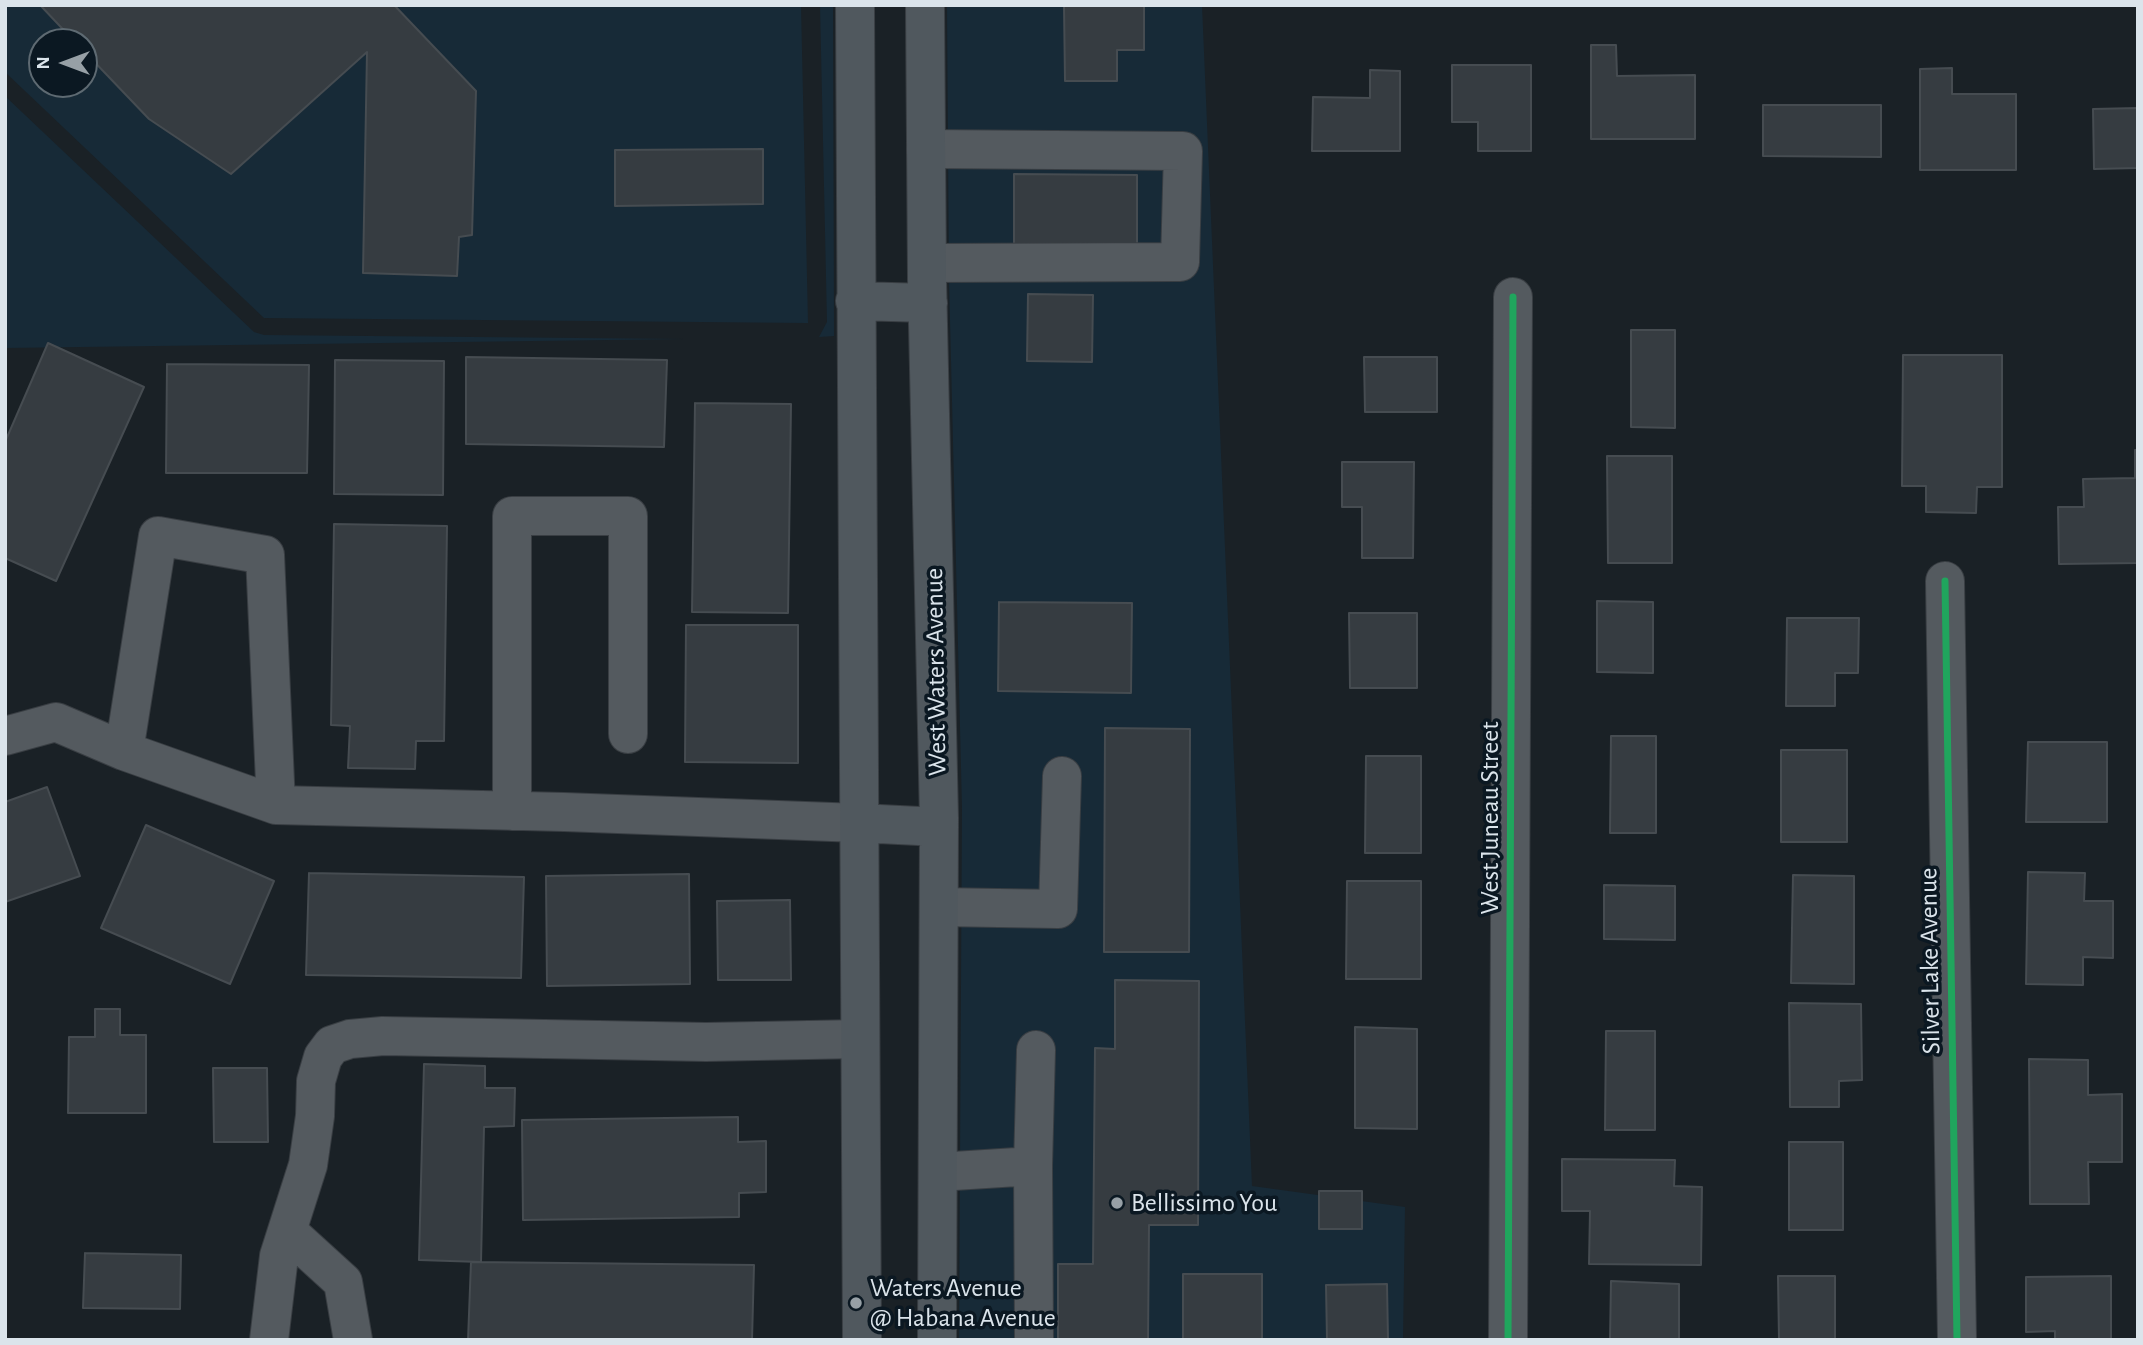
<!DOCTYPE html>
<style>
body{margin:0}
#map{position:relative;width:2143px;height:1345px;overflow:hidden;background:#1a2126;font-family:"Alegreya Sans",sans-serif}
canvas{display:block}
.frame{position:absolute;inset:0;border:7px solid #dbe4eb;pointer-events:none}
.north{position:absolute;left:28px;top:28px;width:70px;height:70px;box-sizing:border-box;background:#0b1822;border:2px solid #5e6a72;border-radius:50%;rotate:270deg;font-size:19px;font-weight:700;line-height:28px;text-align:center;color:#dbe4eb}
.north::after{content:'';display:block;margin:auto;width:24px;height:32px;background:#97a0a6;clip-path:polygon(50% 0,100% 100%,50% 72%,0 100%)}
</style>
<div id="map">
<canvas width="2143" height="1345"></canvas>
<div class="frame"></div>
<div class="north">N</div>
</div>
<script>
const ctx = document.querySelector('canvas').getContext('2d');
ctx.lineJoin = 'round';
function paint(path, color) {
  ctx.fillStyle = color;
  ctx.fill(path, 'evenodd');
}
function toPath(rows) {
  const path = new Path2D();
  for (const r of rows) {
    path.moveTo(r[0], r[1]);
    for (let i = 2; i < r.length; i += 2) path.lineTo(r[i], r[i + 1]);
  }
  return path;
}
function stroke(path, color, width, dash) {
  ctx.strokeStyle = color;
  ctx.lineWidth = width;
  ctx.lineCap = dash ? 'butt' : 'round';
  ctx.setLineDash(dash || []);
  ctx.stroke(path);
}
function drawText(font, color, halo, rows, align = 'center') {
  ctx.font = font + ' "Alegreya Sans",sans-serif';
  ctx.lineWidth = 7;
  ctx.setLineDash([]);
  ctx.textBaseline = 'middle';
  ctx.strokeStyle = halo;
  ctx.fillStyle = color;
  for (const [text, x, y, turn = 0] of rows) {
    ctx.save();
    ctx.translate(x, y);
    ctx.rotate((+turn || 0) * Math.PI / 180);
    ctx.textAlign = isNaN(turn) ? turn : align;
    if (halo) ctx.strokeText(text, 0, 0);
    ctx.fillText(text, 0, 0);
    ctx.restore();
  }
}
const built = toPath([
 [5,5,801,5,808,323,264,318,5,72],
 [42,42,84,42,84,84,42,84],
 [820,5,833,5,834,336,819,337,827,322],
 [947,5,1202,5,1252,1186,1405,1207,1403,1340,959,1340,962,808,949,279],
 [5,96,254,332,264,335,684,339,5,348]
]);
const building = toPath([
 [40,5,394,5,476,91,472,235,459,237,457,276,363,273,367,52,231,174,149,119,84,51,84,42,75,42,40,5],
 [1064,5,1144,5,1144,50,1117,50,1117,81,1065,81,1064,5],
 [1591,45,1616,45,1617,76,1695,75,1695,139,1591,139,1591,45],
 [1452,65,1531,65,1531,151,1478,151,1478,122,1452,122,1452,65],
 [1952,68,1952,94,2016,94,2016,170,1920,170,1920,69,1952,68],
 [1370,70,1400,71,1400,151,1312,151,1313,97,1370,98,1370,70],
 [1763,105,1881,105,1881,157,1763,156,1763,105],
 [2138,108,2138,168,2094,169,2093,109,2138,108],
 [763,149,763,204,615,206,615,150,763,149],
 [1014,174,1137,175,1137,247,1014,247,1014,174],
 [1028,294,1093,295,1092,362,1027,361,1028,294],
 [1631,330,1675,330,1675,428,1631,427,1631,330],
 [48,343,144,387,56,581,5,558,5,442,48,343],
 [1903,355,2002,355,2002,487,1977,487,1976,513,1926,512,1926,486,1902,486,1903,355],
 [466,357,667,360,664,447,466,444,466,357],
 [1364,357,1437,357,1437,412,1365,412,1364,357],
 [335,360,444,361,443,495,334,494,335,360],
 [167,364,309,365,307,473,166,473,167,364],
 [695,403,791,404,788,613,692,612,695,403],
 [2135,450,2138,450,2138,563,2059,564,2058,507,2084,507,2083,479,2135,478,2135,450],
 [1607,456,1672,456,1672,563,1608,563,1607,456],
 [1342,462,1414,462,1413,558,1362,558,1362,507,1342,507,1342,462],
 [334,524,447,526,444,741,416,741,415,769,348,768,350,726,331,725,334,524],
 [1597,601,1653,602,1653,673,1597,672,1597,601],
 [999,602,1132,603,1131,693,998,691,999,602],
 [1349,613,1417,613,1417,688,1350,688,1349,613],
 [1787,618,1859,618,1858,673,1835,673,1835,706,1786,706,1787,618],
 [686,625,798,625,798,763,685,762,686,625],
 [1105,728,1190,729,1189,952,1104,952,1105,728],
 [1611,736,1656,736,1656,833,1610,833,1611,736],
 [2028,742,2107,742,2107,822,2026,822,2028,742],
 [1781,750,1847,750,1847,842,1781,842,1781,750],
 [1366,756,1421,756,1421,853,1365,853,1366,756],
 [47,787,80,876,5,902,5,802,47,787],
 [146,825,274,881,230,984,101,928,146,825],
 [2028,872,2085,873,2084,901,2113,901,2113,958,2083,957,2083,985,2026,984,2028,872],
 [309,873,524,877,521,978,306,975,309,873],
 [689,874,690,984,547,986,546,876,689,874],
 [1793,875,1854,876,1854,984,1791,983,1793,875],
 [1347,881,1421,881,1421,979,1346,979,1347,881],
 [1604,885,1675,886,1675,940,1604,939,1604,885],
 [790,900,791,980,718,980,717,901,790,900],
 [1115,980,1199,981,1198,1225,1149,1225,1148,1340,1058,1340,1058,1264,1093,1264,1095,1048,1115,1049,1115,980],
 [1789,1003,1861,1004,1862,1080,1839,1081,1839,1107,1790,1107,1789,1003],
 [95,1009,120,1009,120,1035,146,1035,146,1113,68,1113,69,1037,95,1037,95,1009],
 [1355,1027,1417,1029,1417,1129,1355,1128,1355,1027],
 [1606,1031,1655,1031,1655,1130,1605,1130,1606,1031],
 [2029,1059,2088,1060,2088,1095,2122,1094,2122,1162,2088,1162,2089,1204,2030,1204,2029,1059],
 [424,1064,485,1066,485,1088,515,1088,514,1126,484,1127,481,1262,419,1260,424,1064],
 [213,1068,267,1068,268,1142,214,1142,213,1068],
 [738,1117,738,1142,766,1141,766,1192,739,1193,739,1217,523,1220,522,1120,738,1117],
 [1789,1142,1843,1142,1843,1230,1789,1230,1789,1142],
 [1562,1159,1675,1160,1674,1186,1702,1187,1701,1265,1589,1264,1590,1211,1562,1211,1562,1159],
 [1319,1191,1362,1191,1362,1229,1319,1229,1319,1191],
 [85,1253,181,1255,180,1309,83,1308,85,1253],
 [471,1262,754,1265,752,1340,468,1340,471,1262],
 [1183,1274,1262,1274,1262,1340,1183,1340,1183,1274],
 [1778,1276,1835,1276,1835,1340,1779,1340,1778,1276],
 [2111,1276,2111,1340,2055,1340,2055,1331,2026,1332,2026,1277,2111,1276],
 [1611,1281,1679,1284,1679,1340,1610,1340,1611,1281],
 [1387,1284,1388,1340,1327,1340,1326,1285,1387,1284]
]);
const minor = toPath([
 [926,149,1183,151,1180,262,927,263],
 [1945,581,1957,1340],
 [5,736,56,722,124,751,276,805,564,812,859,823],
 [124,751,158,536,265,555,276,805],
 [512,811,512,516,628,516,628,734],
 [939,907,1058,909,1062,776],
 [1033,1166,1034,1340],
 [938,1172,1033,1166,1036,1050],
 [287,1231,343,1282,353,1340],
 [269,1340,279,1256,308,1165,315,1116,316,1081,323,1057,332,1045,350,1039,383,1036,706,1042,860,1039],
 [1508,1340,1513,297]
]);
const major = toPath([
 [855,5,862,1340],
 [925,5,927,279,939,818,937,1340],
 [855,301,928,303],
 [859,823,939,827]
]);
const cycleway = toPath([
 [1945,581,1957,1340],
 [1508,1340,1513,297]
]);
const markers = [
 [1117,1203,7,"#97a0a6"],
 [856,1303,7,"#97a0a6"]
];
const streetNames = [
 ["West Waters Avenue",936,672,-91],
 ["West Juneau Street",1490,818,-90],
 ["Silver Lake Avenue",1930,961,-91]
];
const poiNames = [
 ["Bellissimo You",1131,1203],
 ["Waters Avenue",870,1288],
 ["@ Habana Avenue",870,1318]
];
paint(built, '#172a37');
paint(building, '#363c41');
stroke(building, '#464c51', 2);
stroke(minor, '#393e43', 40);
stroke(major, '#393e43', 40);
stroke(minor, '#545a5f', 38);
stroke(major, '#50585e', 38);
stroke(cycleway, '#20a55d', 7);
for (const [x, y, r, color] of markers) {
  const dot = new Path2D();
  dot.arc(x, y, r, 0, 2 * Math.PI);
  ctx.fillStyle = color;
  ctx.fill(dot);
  stroke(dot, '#0b1822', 2.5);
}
drawText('26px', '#dbe4eb', '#0b1822', streetNames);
drawText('26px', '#dbe4eb', '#0b1822', poiNames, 'left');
</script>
